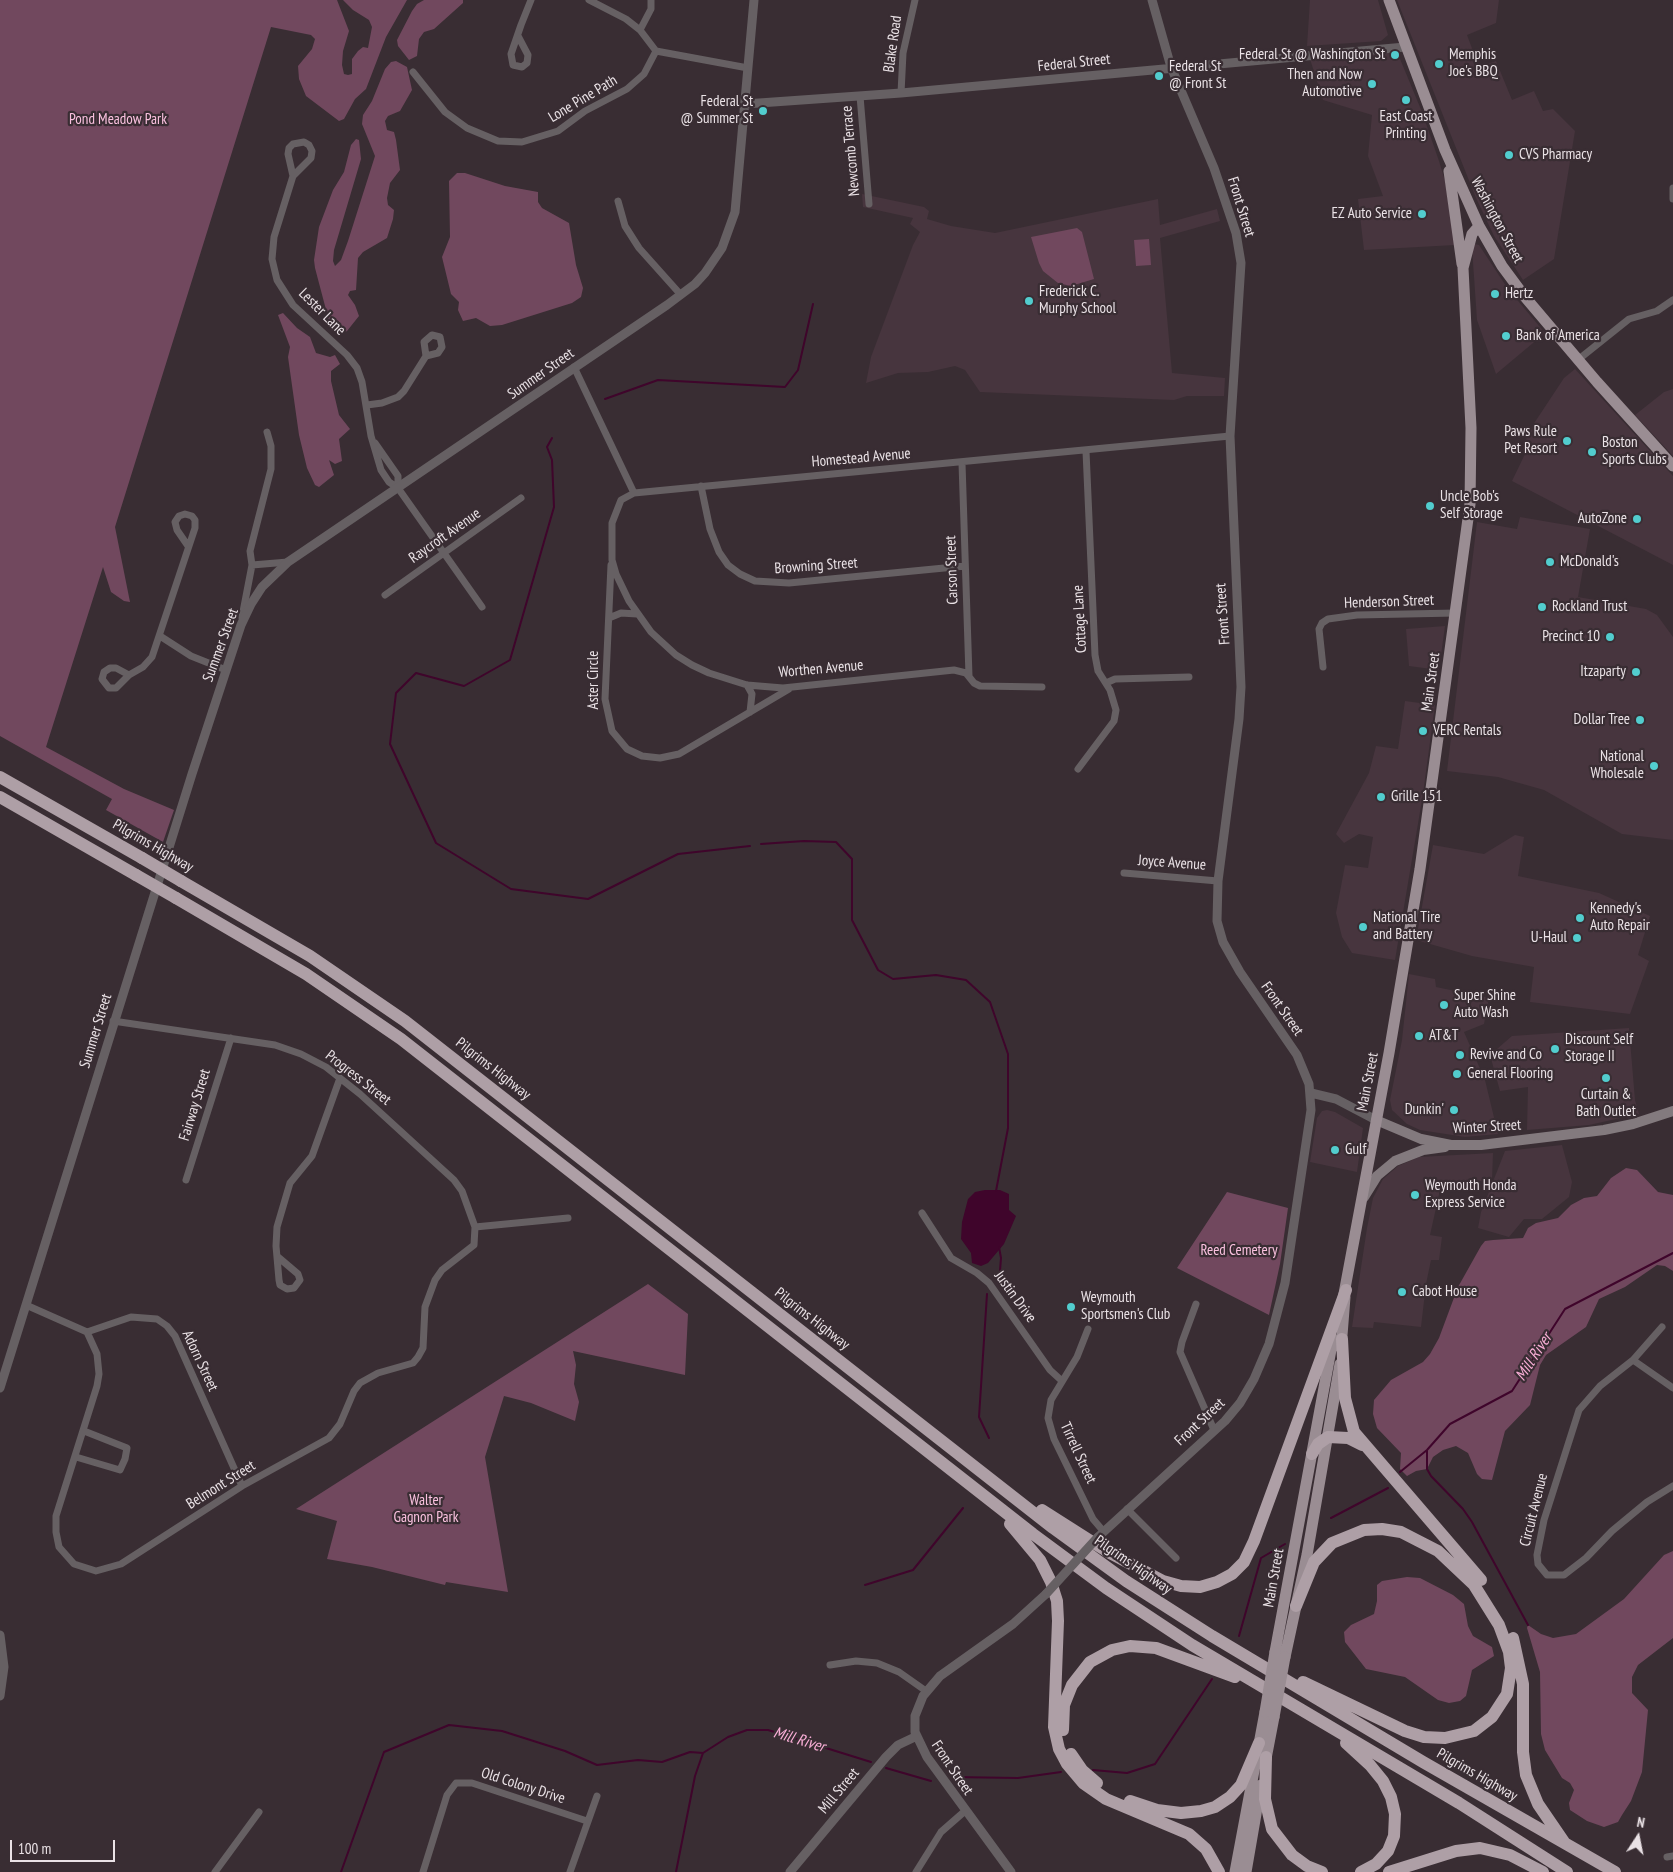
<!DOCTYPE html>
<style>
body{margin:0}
#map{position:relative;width:1673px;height:1872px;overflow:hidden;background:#392d33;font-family:"PT Sans Narrow",sans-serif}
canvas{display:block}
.north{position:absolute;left:1613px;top:1812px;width:50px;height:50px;-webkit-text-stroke:4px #392d33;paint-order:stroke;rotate:11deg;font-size:14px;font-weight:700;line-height:20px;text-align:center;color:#eae2e6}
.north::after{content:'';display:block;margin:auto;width:18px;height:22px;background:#eae2e6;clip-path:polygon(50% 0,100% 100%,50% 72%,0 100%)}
.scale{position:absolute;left:10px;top:1840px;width:105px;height:22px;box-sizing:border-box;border:2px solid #eae2e6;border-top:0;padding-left:6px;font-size:15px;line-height:18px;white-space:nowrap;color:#eae2e6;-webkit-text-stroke:4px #392d33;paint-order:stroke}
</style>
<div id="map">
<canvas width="1673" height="1872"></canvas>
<div class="north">N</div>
<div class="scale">100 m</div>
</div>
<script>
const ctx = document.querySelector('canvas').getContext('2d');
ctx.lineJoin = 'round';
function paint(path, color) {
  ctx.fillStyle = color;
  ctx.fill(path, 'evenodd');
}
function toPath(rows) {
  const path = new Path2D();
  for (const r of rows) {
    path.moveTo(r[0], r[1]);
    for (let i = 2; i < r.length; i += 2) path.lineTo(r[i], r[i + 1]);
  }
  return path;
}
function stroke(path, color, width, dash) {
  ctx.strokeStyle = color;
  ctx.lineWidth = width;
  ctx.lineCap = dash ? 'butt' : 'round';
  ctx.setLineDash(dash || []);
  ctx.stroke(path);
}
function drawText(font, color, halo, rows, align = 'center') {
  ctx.font = font + ' "PT Sans Narrow",sans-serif';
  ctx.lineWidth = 4.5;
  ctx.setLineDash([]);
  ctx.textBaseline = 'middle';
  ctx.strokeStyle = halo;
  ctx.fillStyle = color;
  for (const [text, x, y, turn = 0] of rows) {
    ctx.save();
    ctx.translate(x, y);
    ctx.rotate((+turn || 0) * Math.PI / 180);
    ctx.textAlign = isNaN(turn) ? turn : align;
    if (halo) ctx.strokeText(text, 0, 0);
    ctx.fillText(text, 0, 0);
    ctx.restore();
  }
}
const built = toPath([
 [1310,0,1378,0,1388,35,1381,41,1307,46],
 [1397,0,1499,0,1496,23,1467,35,1479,67,1496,61,1512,100,1534,91,1543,111,1553,109,1575,131,1554,259,1523,280,1494,236,1476,198],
 [1395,52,1398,54,1422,112,1439,161,1445,181,1455,245,1364,250,1358,199,1383,196,1368,156,1372,115,1323,100,1310,59],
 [862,194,924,207,929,211,927,219,951,226,995,233,1158,199,1160,225,1217,209,1220,221,1160,238,1172,373,1225,378,1224,396,1187,396,1174,400,980,392,965,370,955,366,928,372,898,373,866,383,871,357,913,245,920,232,910,224,913,218,863,207],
 [1475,244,1479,245,1508,289,1545,333,1496,374,1477,320,1472,248],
 [1575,369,1673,476,1673,565,1512,481,1525,454,1527,434,1564,378],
 [1673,389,1673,456,1635,415,1664,392],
 [1520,517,1590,529,1578,597,1646,609,1657,615,1673,637,1673,840,1622,834,1544,790,1498,777,1447,771,1477,522,1517,529],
 [1445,626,1439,670,1409,666,1406,629],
 [1405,701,1435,705,1423,794,1395,960,1352,953,1342,937,1336,913,1345,865,1368,868,1373,837,1359,834,1344,843,1336,834,1369,773,1376,746,1398,749],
 [1515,835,1524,837,1518,876,1599,893,1650,916,1638,955,1649,961,1630,1014,1530,1002,1534,967,1472,956,1416,940,1433,845,1484,854],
 [1409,974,1435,979,1436,987,1489,998,1484,1024,1464,1032,1485,1080,1498,1134,1465,1137,1420,1130,1407,1124,1392,1110,1390,1100,1402,1040],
 [1629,1028,1635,1100,1639,1114,1589,1125,1527,1130,1528,1087,1500,1091,1490,1055,1512,1036],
 [1327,1110,1335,1112,1363,1128,1357,1172,1310,1162,1317,1118,1322,1111],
 [1562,1145,1572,1182,1569,1197,1542,1219,1524,1219,1509,1237,1478,1228,1481,1212,1505,1151],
 [1493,1153,1492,1181,1442,1181,1430,1235,1442,1237,1439,1260,1431,1260,1426,1284,1421,1327,1374,1322,1373,1328,1352,1327,1367,1228,1373,1198,1383,1179,1398,1166,1419,1157]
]);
const green = toPath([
 [0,0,337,0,349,31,343,51,342,65,344,74,348,75,352,74,352,59,358,51,363,47,368,48,372,27,369,20,353,10,343,0,407,0,386,37,366,89,355,99,344,119,339,121,306,96,299,79,298,66,312,49,315,39,311,35,271,27,115,527,130,602,124,601,111,592,103,567,46,747,124,789,174,810,163,842,106,810,112,799,0,736],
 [424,0,463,0,463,3,434,29,424,32,419,39,417,56,409,60,398,46,397,40,412,11,417,4],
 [396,61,407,67,412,90,400,111,388,116,385,121,387,130,394,132,396,140,400,170,390,183,387,198,388,205,394,210,393,219,387,238,363,252,358,258,356,290,350,291,348,295,355,305,359,316,347,331,343,333,329,321,315,268,314,260,319,227,333,190,344,172,351,145,356,139,359,140,361,159,334,250,333,261,335,266,341,260,348,241,375,156,362,124,363,115,372,101,385,69,391,62],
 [457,173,465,173,505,186,538,192,538,202,542,208,569,223,576,265,583,288,581,297,572,303,502,325,490,326,476,318,463,321,458,310,459,302,451,294,442,257,450,237,449,181],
 [1077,228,1082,232,1094,279,1071,286,1058,283,1043,271,1039,263,1031,237],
 [1149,239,1151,265,1136,266,1134,240],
 [283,313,297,328,310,337,316,353,330,357,335,355,340,364,331,371,331,381,339,415,350,429,339,439,342,461,335,464,329,460,334,475,319,487,315,485,307,468,299,435,288,357,290,347,278,315],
 [1626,1168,1637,1170,1658,1192,1673,1195,1673,1271,1665,1266,1657,1265,1625,1287,1599,1299,1586,1327,1546,1355,1540,1365,1530,1405,1505,1431,1492,1480,1482,1479,1477,1474,1468,1453,1456,1446,1443,1450,1433,1457,1427,1469,1416,1471,1407,1476,1400,1469,1401,1453,1377,1428,1373,1414,1374,1400,1391,1380,1423,1362,1430,1354,1439,1338,1458,1287,1481,1246,1485,1241,1493,1240,1523,1238,1528,1228,1536,1223,1558,1218,1571,1205,1584,1198,1597,1196,1611,1178],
 [1227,1192,1288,1208,1280,1264,1269,1315,1177,1268],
 [648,1284,688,1314,685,1375,573,1351,576,1365,574,1384,579,1402,575,1421,531,1403,504,1396,485,1457,508,1592,446,1582,445,1585,372,1567,327,1559,337,1521,296,1509],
 [1673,1551,1673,1638,1638,1665,1632,1677,1632,1693,1648,1710,1642,1772,1631,1801,1622,1815,1618,1822,1604,1827,1587,1821,1570,1810,1569,1803,1574,1790,1570,1783,1562,1778,1545,1750,1541,1734,1540,1672,1527,1628,1528,1625,1541,1634,1553,1638,1576,1634,1624,1599,1664,1555],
 [1407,1577,1420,1578,1453,1595,1464,1604,1468,1626,1473,1636,1492,1647,1494,1656,1472,1670,1466,1696,1460,1701,1449,1703,1438,1700,1405,1677,1366,1669,1345,1642,1344,1632,1351,1625,1374,1614,1377,1601,1377,1585,1382,1581]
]);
const water = toPath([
 [985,1190,1000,1190,1009,1194,1009,1210,1016,1216,1004,1244,988,1263,981,1266,972,1263,971,1253,961,1239,962,1222,968,1199,975,1192]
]);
const stream = toPath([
 [605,399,658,380,785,387,798,370,813,304],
 [552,438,547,447,552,460,554,507,510,660,464,686,416,673,396,693,390,744,436,843,511,889,588,899,678,854,750,846],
 [761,844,804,841,836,842,852,859,852,920,878,970,893,979,936,975,966,980,990,1002,1008,1054,1008,1128,996,1191],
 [999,1247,1001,1258,999,1284],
 [987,1294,979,1417,989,1438],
 [1427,1451,1427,1469,1431,1476,1463,1509,1472,1522,1528,1625],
 [1400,1472,1427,1450,1450,1424,1512,1391,1565,1309,1673,1253],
 [1331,1518,1388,1488],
 [865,1585,913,1570,963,1508],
 [1239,1636,1261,1558,1285,1544],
 [886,1768,931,1781],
 [1093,1770,1127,1773,1155,1764,1212,1679],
 [952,1777,1018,1778,1061,1772],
 [341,1872,384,1752,449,1725,502,1731,565,1751,597,1765,638,1760,662,1762,690,1752,703,1753],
 [676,1872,695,1776,703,1753,728,1737,747,1730,768,1730,871,1762]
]);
const minor = toPath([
 [589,0,626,19,640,30,656,51,748,68],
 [640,30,651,9,651,0],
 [518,36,528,55,527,63,522,67,513,65,511,54,521,25,531,0],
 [413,72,445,112,467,128,498,141,522,142,558,131,585,111,627,89,644,74,656,51],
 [901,93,903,53,915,0],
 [860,96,869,204],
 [293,176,288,154,289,148,293,144,304,142,309,145,312,151,311,158,293,176,274,237,272,259,277,280,293,305,347,355,357,368,362,382,371,436,381,470,389,482,398,488,482,607],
 [1673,188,1673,199],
 [618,201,625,226,639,248,681,295],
 [1579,359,1629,319,1657,311,1673,300],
 [574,367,634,493,1230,436],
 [367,405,382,403,398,397,404,391,426,356,438,353,442,347,440,337,432,335,424,342,426,356],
 [375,443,398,476,398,488],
 [962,463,969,676],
 [701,486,710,529,719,552,728,565,740,574,755,581,789,583,965,566],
 [634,493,621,500,612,523,612,560,616,574,629,601,651,632,676,655,692,665,709,673,747,685,783,688,954,670,966,673,974,683,980,686,1042,687],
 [252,565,288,562],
 [611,565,605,699,612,731,627,749,642,756,660,758,679,754,789,689],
 [385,595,521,498],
 [242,617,252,565,250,551,271,469,271,446,267,432],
 [609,618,621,613,637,614],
 [160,636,191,656,226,670],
 [1323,667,1319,629,1322,623,1328,619,1357,615,1456,613],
 [129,675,116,668,110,668,104,672,102,679,109,688,116,688,129,675,143,667,152,657,195,528,195,520,192,516,185,514,179,516,175,522,177,530,188,546],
 [1106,683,1115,679,1189,677],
 [747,685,752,694,750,712],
 [1078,769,1114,721,1116,710,1110,690,1098,671,1095,655,1086,451],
 [1124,873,1218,881],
 [186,1180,231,1038],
 [922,1213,951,1258,977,1273,989,1283,1050,1370,1062,1381],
 [475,1227,568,1218],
 [278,1257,298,1274,300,1280,294,1288,287,1289,280,1285,279,1280,276,1246,277,1227,290,1183,312,1156,340,1078],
 [1196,1304,1182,1342,1180,1352,1214,1430],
 [26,1305,87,1332,97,1354,99,1374,97,1386,56,1516,56,1532,59,1547,74,1564,96,1571,121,1564,242,1486,329,1438,340,1424,354,1391,360,1383,378,1373,413,1363,418,1357,423,1348,425,1307,435,1280,442,1270,474,1245,475,1227,462,1191,454,1180,360,1094,326,1067,301,1054,275,1045,113,1021],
 [1662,1327,1633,1360,1600,1386,1579,1410,1544,1520,1537,1555,1538,1564,1547,1575,1564,1575,1586,1558,1612,1531,1647,1502,1673,1486],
 [1088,1329,1077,1357,1051,1400,1048,1418,1054,1439,1093,1519,1104,1532],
 [87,1332,131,1317,157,1319,167,1326,175,1336,242,1486],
 [1633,1360,1673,1388],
 [76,1457,120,1470,125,1459,127,1448,84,1431],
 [1127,1509,1176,1558],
 [830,1665,856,1661,877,1663,899,1672,926,1691],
 [1667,1857,1673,1856],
 [215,1872,259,1812],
 [423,1872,447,1795,456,1783,472,1783,587,1821],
 [570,1872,597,1796],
 [916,1872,941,1832,965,1811]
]);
const tertiary = toPath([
 [745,104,901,93,1405,47],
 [1311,1093,1336,1099,1376,1120],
 [0,1388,192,774,241,625,251,604,262,587,288,562,667,305,695,284,705,273,722,248,735,212,754,0],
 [1098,1537,1225,1421,1240,1403,1254,1379,1269,1344,1285,1283,1311,1110,1309,1084,1297,1055,1240,972,1223,942,1217,921,1218,881,1239,719,1241,687,1230,436,1241,263,1236,233,1214,168,1171,67,1152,0],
 [0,1635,4,1667,0,1696],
 [790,1872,886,1757,898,1745,917,1736],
 [1011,1872,927,1757,915,1732,915,1716,923,1696,940,1676,1013,1624,1046,1594]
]);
const secondary = toPath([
 [1376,1120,1421,1139,1451,1145,1481,1145,1604,1130,1633,1124,1673,1111],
 [1364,1197,1377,1176,1395,1161,1423,1150,1445,1147]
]);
const primary = toPath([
 [1389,0,1445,150,1479,226,1502,266,1525,297,1597,382,1673,466],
 [1449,171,1462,264],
 [1343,1299,1389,1053,1420,869,1470,504,1471,428,1463,268,1472,234,1479,226],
 [1341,1348,1345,1297],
 [1275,1652,1333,1339],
 [1285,1657,1307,1555,1340,1364],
 [1265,1764,1274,1717],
 [1235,1872,1265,1712],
 [1246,1872,1261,1785]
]);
const motorway = toPath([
 [0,777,142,858],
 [0,797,136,875],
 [181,881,310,956,405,1021,1053,1528,1126,1581,1212,1636,1423,1762,1615,1872],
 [176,898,306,974,401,1039,1033,1534,1106,1588,1192,1645,1459,1803,1567,1872],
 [1342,1339,1345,1398,1354,1432,1481,1580],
 [1312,1454,1318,1444,1328,1437,1348,1438,1362,1445],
 [1042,1510,1108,1552,1163,1581,1181,1586,1200,1587,1217,1582,1232,1574,1244,1562,1254,1541,1346,1290],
 [1010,1524,1040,1560,1051,1582,1057,1601,1058,1621,1054,1727,1059,1749,1067,1764,1083,1783,1106,1799,1189,1834,1206,1849,1219,1872],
 [1296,1606,1314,1562,1332,1543,1364,1530,1382,1529,1401,1532,1438,1551,1474,1585,1499,1625,1509,1652,1511,1668,1507,1694,1492,1717,1474,1731,1445,1738,1424,1737,1405,1731,1303,1682],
 [1513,1638,1523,1684,1523,1752,1526,1775,1538,1804,1564,1842],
 [1063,1730,1064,1705,1072,1685,1090,1662,1112,1650,1130,1646,1156,1648,1235,1677],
 [1346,1743,1370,1765,1383,1781,1391,1797,1395,1814,1394,1836,1388,1851,1376,1864,1361,1872],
 [1071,1754,1082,1770,1097,1783],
 [1266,1757,1265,1799,1272,1829,1292,1855,1307,1866,1322,1872],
 [1130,1801,1157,1810,1181,1813,1201,1811,1215,1807,1230,1797,1241,1785,1259,1743],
 [1389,1872,1456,1851,1480,1848,1510,1855,1543,1872]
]);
const tertiaryBridge = toPath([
 [1046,1594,1098,1537]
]);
const primaryBridge = toPath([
 [1265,1712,1275,1652],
 [1274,1717,1285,1657]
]);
const motorwayBridge = toPath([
 [142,858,181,881],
 [136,875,176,898]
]);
const markers = [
 [1395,55,5,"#52cdce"],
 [1439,64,5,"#52cdce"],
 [1159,76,5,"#52cdce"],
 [1372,84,5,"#52cdce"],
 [1406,100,5,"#52cdce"],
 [763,111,5,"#52cdce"],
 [1509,155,5,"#52cdce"],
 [1422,214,5,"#52cdce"],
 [1495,294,5,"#52cdce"],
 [1029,301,5,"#52cdce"],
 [1506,336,5,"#52cdce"],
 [1567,441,5,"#52cdce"],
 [1592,452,5,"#52cdce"],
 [1430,506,5,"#52cdce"],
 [1637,519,5,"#52cdce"],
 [1550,562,5,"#52cdce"],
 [1542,607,5,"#52cdce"],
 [1610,637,5,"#52cdce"],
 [1636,672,5,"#52cdce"],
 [1640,720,5,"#52cdce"],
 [1423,731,5,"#52cdce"],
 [1654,766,5,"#52cdce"],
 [1381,797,5,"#52cdce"],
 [1580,918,5,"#52cdce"],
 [1363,927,5,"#52cdce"],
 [1577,938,5,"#52cdce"],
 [1444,1005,5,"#52cdce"],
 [1419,1036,5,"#52cdce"],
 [1555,1049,5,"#52cdce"],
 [1460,1055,5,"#52cdce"],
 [1457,1074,5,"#52cdce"],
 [1606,1078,5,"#52cdce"],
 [1454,1110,5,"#52cdce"],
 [1335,1150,5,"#52cdce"],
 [1415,1195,5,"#52cdce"],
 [1402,1292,5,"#52cdce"],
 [1071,1307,5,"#52cdce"]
];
const streetNames = [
 ["Blake Road",893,44,-82],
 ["Federal Street",1074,63,-6],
 ["Lone Pine Path",583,99,-31],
 ["Newcomb Terrace",851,151,-95],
 ["Front Street",1241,207,73],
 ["Washington Street",1497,220,62],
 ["Lester Lane",322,312,45],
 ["Summer Street",541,374,-35],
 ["Homestead Avenue",861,458,-5],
 ["Raycroft Avenue",445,536,-35],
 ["Browning Street",816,566,-4],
 ["Carson Street",952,570,-92],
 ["Henderson Street",1389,602,-2],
 ["Front Street",1223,614,-94],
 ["Cottage Lane",1080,619,-93],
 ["Summer Street",221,645,-70],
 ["Worthen Avenue",821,669,-5],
 ["Aster Circle",594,680,-90],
 ["Main Street",1431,682,-82],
 ["Pilgrims Highway",153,846,30],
 ["Joyce Avenue",1172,863,4],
 ["Front Street",1282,1009,55],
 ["Summer Street",96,1031,-73],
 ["Pilgrims Highway",493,1069,38],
 ["Progress Street",358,1078,38],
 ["Main Street",1368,1082,-79],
 ["Fairway Street",195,1105,-73],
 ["Winter Street",1487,1127,-3],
 ["Justin Drive",1015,1297,54],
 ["Pilgrims Highway",812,1319,38],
 ["Adorn Street",200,1361,65],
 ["Front Street",1200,1422,-43],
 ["Tirrell Street",1078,1453,65],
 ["Belmont Street",221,1485,-32],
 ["Circuit Avenue",1534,1510,-76],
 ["Pilgrims Highway",1133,1565,35],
 ["Main Street",1274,1578,-80],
 ["Front Street",952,1768,56],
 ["Pilgrims Highway",1477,1775,30],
 ["Old Colony Drive",523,1786,18],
 ["Mill Street",839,1791,-50]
];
const poiNames = [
 ["Federal St @ Washington St",1385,55,"right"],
 ["Memphis",1449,55],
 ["Joe's BBQ",1449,72],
 ["Federal St",1169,67],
 ["@ Front St",1169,84],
 ["Then and Now",1362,75,"right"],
 ["Automotive",1362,92,"right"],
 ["Federal St",753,102,"right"],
 ["@ Summer St",753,119,"right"],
 ["East Coast",1406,117,"center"],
 ["Printing",1406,134,"center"],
 ["CVS Pharmacy",1519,155],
 ["EZ Auto Service",1412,214,"right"],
 ["Frederick C.",1039,292],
 ["Murphy School",1039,309],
 ["Hertz",1505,294],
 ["Bank of America",1516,336],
 ["Paws Rule",1557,432,"right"],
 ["Pet Resort",1557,449,"right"],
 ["Boston",1602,443],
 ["Sports Clubs",1602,460],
 ["Uncle Bob's",1440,497],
 ["Self Storage",1440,514],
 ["AutoZone",1627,519,"right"],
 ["McDonald's",1560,562],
 ["Rockland Trust",1552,607],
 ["Precinct 10",1600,637,"right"],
 ["Itzaparty",1626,672,"right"],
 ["Dollar Tree",1630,720,"right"],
 ["VERC Rentals",1433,731],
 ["National",1644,757,"right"],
 ["Wholesale",1644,774,"right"],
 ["Grille 151",1391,797],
 ["Kennedy's",1590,909],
 ["Auto Repair",1590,926],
 ["National Tire",1373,918],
 ["and Battery",1373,935],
 ["U-Haul",1567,938,"right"],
 ["Super Shine",1454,996],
 ["Auto Wash",1454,1013],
 ["AT&T",1429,1036],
 ["Discount Self",1565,1040],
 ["Storage II",1565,1057],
 ["Revive and Co",1470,1055],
 ["General Flooring",1467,1074],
 ["Curtain &",1606,1095,"center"],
 ["Bath Outlet",1606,1112,"center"],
 ["Dunkin'",1444,1110,"right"],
 ["Gulf",1345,1150],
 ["Weymouth Honda",1425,1186],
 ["Express Service",1425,1203],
 ["Cabot House",1412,1292],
 ["Weymouth",1081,1298],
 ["Sportsmen's Club",1081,1315]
];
const parkNames = [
 ["Pond Meadow Park",118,120],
 ["Reed Cemetery",1239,1251],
 ["Walter",426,1501],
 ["Gagnon Park",426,1518]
];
const waterNames = [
 ["Mill River",1534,1357,-57],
 ["Mill River",799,1740,17]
];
paint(built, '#47353e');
paint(green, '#71485e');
paint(water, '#3f052b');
stroke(stream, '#3f052b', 2);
stroke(minor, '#666063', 7);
stroke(tertiary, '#666063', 9);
stroke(secondary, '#837a7e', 10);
stroke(primary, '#9a8d93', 11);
stroke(motorway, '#ae9fa6', 12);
stroke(tertiaryBridge, '#666063', 9);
stroke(primaryBridge, '#9a8d93', 11);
stroke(motorwayBridge, '#ae9fa6', 12);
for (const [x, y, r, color] of markers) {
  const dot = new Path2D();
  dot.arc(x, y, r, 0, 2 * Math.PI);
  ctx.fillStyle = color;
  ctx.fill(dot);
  stroke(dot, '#392d33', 2);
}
drawText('15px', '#eae2e6', '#392d33', streetNames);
drawText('15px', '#eae2e6', '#392d33', poiNames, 'left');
drawText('15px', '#fac1df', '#392d33', parkNames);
drawText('italic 16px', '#f9aed6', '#392d33', waterNames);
</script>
